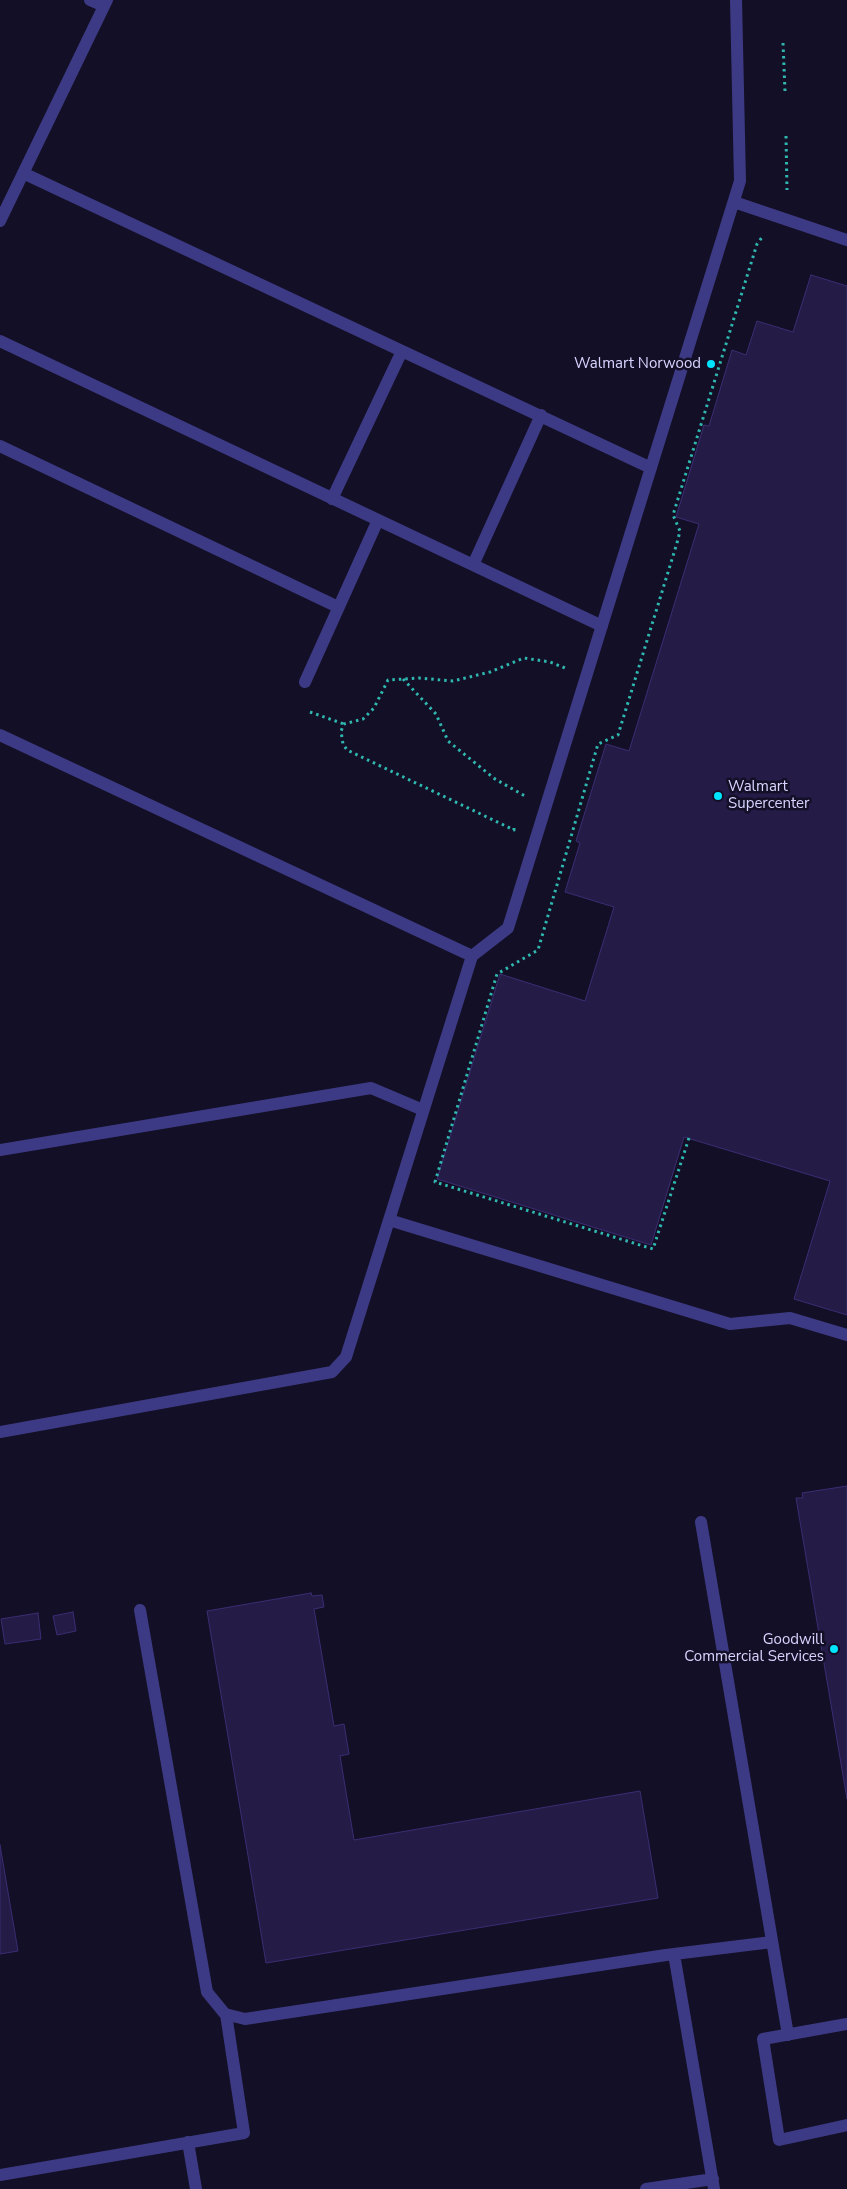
<!DOCTYPE html>
<style>
body{margin:0}
canvas{display:block;background:#130f26}
</style>
<canvas width="847" height="2189"></canvas>
<script>
const ctx = document.querySelector('canvas').getContext('2d');
ctx.lineJoin = 'round';
function paint(path, color) {
  ctx.fillStyle = color;
  ctx.fill(path, 'evenodd');
}
function toPath(rows) {
  const path = new Path2D();
  for (const r of rows) {
    path.moveTo(r[0], r[1]);
    for (let i = 2; i < r.length; i += 2) path.lineTo(r[i], r[i + 1]);
  }
  return path;
}
function stroke(path, color, width, dash) {
  ctx.strokeStyle = color;
  ctx.lineWidth = width;
  ctx.lineCap = dash ? 'butt' : 'round';
  ctx.setLineDash(dash || []);
  ctx.stroke(path);
}
function drawText(font, color, halo, rows, align = 'center') {
  ctx.font = font + ' "Nunito Sans",sans-serif';
  ctx.lineWidth = 5;
  ctx.setLineDash([]);
  ctx.textBaseline = 'middle';
  ctx.strokeStyle = halo;
  ctx.fillStyle = color;
  for (const [text, x, y, turn = 0] of rows) {
    ctx.save();
    ctx.translate(x, y);
    ctx.rotate((+turn || 0) * Math.PI / 180);
    ctx.textAlign = isNaN(turn) ? turn : align;
    if (halo) ctx.strokeText(text, 0, 0);
    ctx.fillText(text, 0, 0);
    ctx.restore();
  }
}
const building = toPath([
 [811,275,847,286,847,1315,794,1299,830,1181,684,1137,651,1245,437,1179,500,974,585,1001,614,907,565,892,580,843,576,841,606,744,629,751,699,524,676,517,704,425,709,426,732,350,746,355,757,321,793,332,811,275],
 [847,1486,847,1799,796,1498,803,1498,802,1493,847,1486],
 [311,1593,312,1596,322,1595,324,1607,314,1609,334,1726,344,1724,349,1754,340,1756,354,1840,640,1791,658,1898,266,1963,207,1611,311,1593],
 [73,1612,76,1631,57,1635,53,1616,73,1612],
 [38,1613,41,1639,5,1644,1,1619,38,1613],
 [0,1845,18,1951,0,1954,0,1845]
]);
const path = toPath([
 [783,43,785,91],
 [786,136,787,190],
 [403,679,436,714,448,741,495,779,525,796],
 [310,712,344,724],
 [514,828,514,830,347,750,343,744,341,731,344,724,363,719,374,708,388,680,419,678,453,681,490,672,524,658,550,662,565,668],
 [689,1138,653,1249,435,1182,497,974,538,950,598,744,618,735,677,543,680,531,673,515,757,244,763,236]
]);
const minor = toPath([
 [90,0,104,6],
 [23,173,651,468],
 [734,202,847,240],
 [0,221,107,0],
 [0,341,602,626],
 [0,446,338,607],
 [332,499,402,351],
 [473,565,541,415],
 [305,682,378,520],
 [0,735,472,956],
 [0,1150,371,1088,423,1110],
 [389,1220,730,1324,790,1318,847,1335],
 [0,1432,332,1372,346,1357,472,956,508,928,740,181,736,0],
 [701,1522,788,2035],
 [140,1610,207,1992,225,2014,245,2019,666,1955,772,1942],
 [674,1954,714,2189],
 [847,2024,763,2039,779,2140,847,2125],
 [188,2142,196,2189],
 [0,2175,244,2133,226,2014],
 [646,2189,713,2179]
]);
const markers = [
 [711,364,5,"#00e5ff"],
 [718,796,5,"#00e5ff"],
 [834,1649,5,"#00e5ff"]
];
const poiNames = [
 ["Walmart Norwood",701,364],
 ["Walmart",728,787,"left"],
 ["Supercenter",728,804,"left"],
 ["Goodwill",824,1640],
 ["Commercial Services",824,1657]
];
paint(building, '#241b47');
stroke(building, '#3b2d73', 1);
stroke(path, '#2fb8b0', 3, [2.5, 4]);
stroke(minor, '#3d3a85', 12);
for (const [x, y, r, color] of markers) {
  const dot = new Path2D();
  dot.arc(x, y, r, 0, 2 * Math.PI);
  ctx.fillStyle = color;
  ctx.fill(dot);
  stroke(dot, '#130f26', 2);
}
drawText('15px', '#d9d4ff', '#130f26', poiNames, 'right');
</script>
